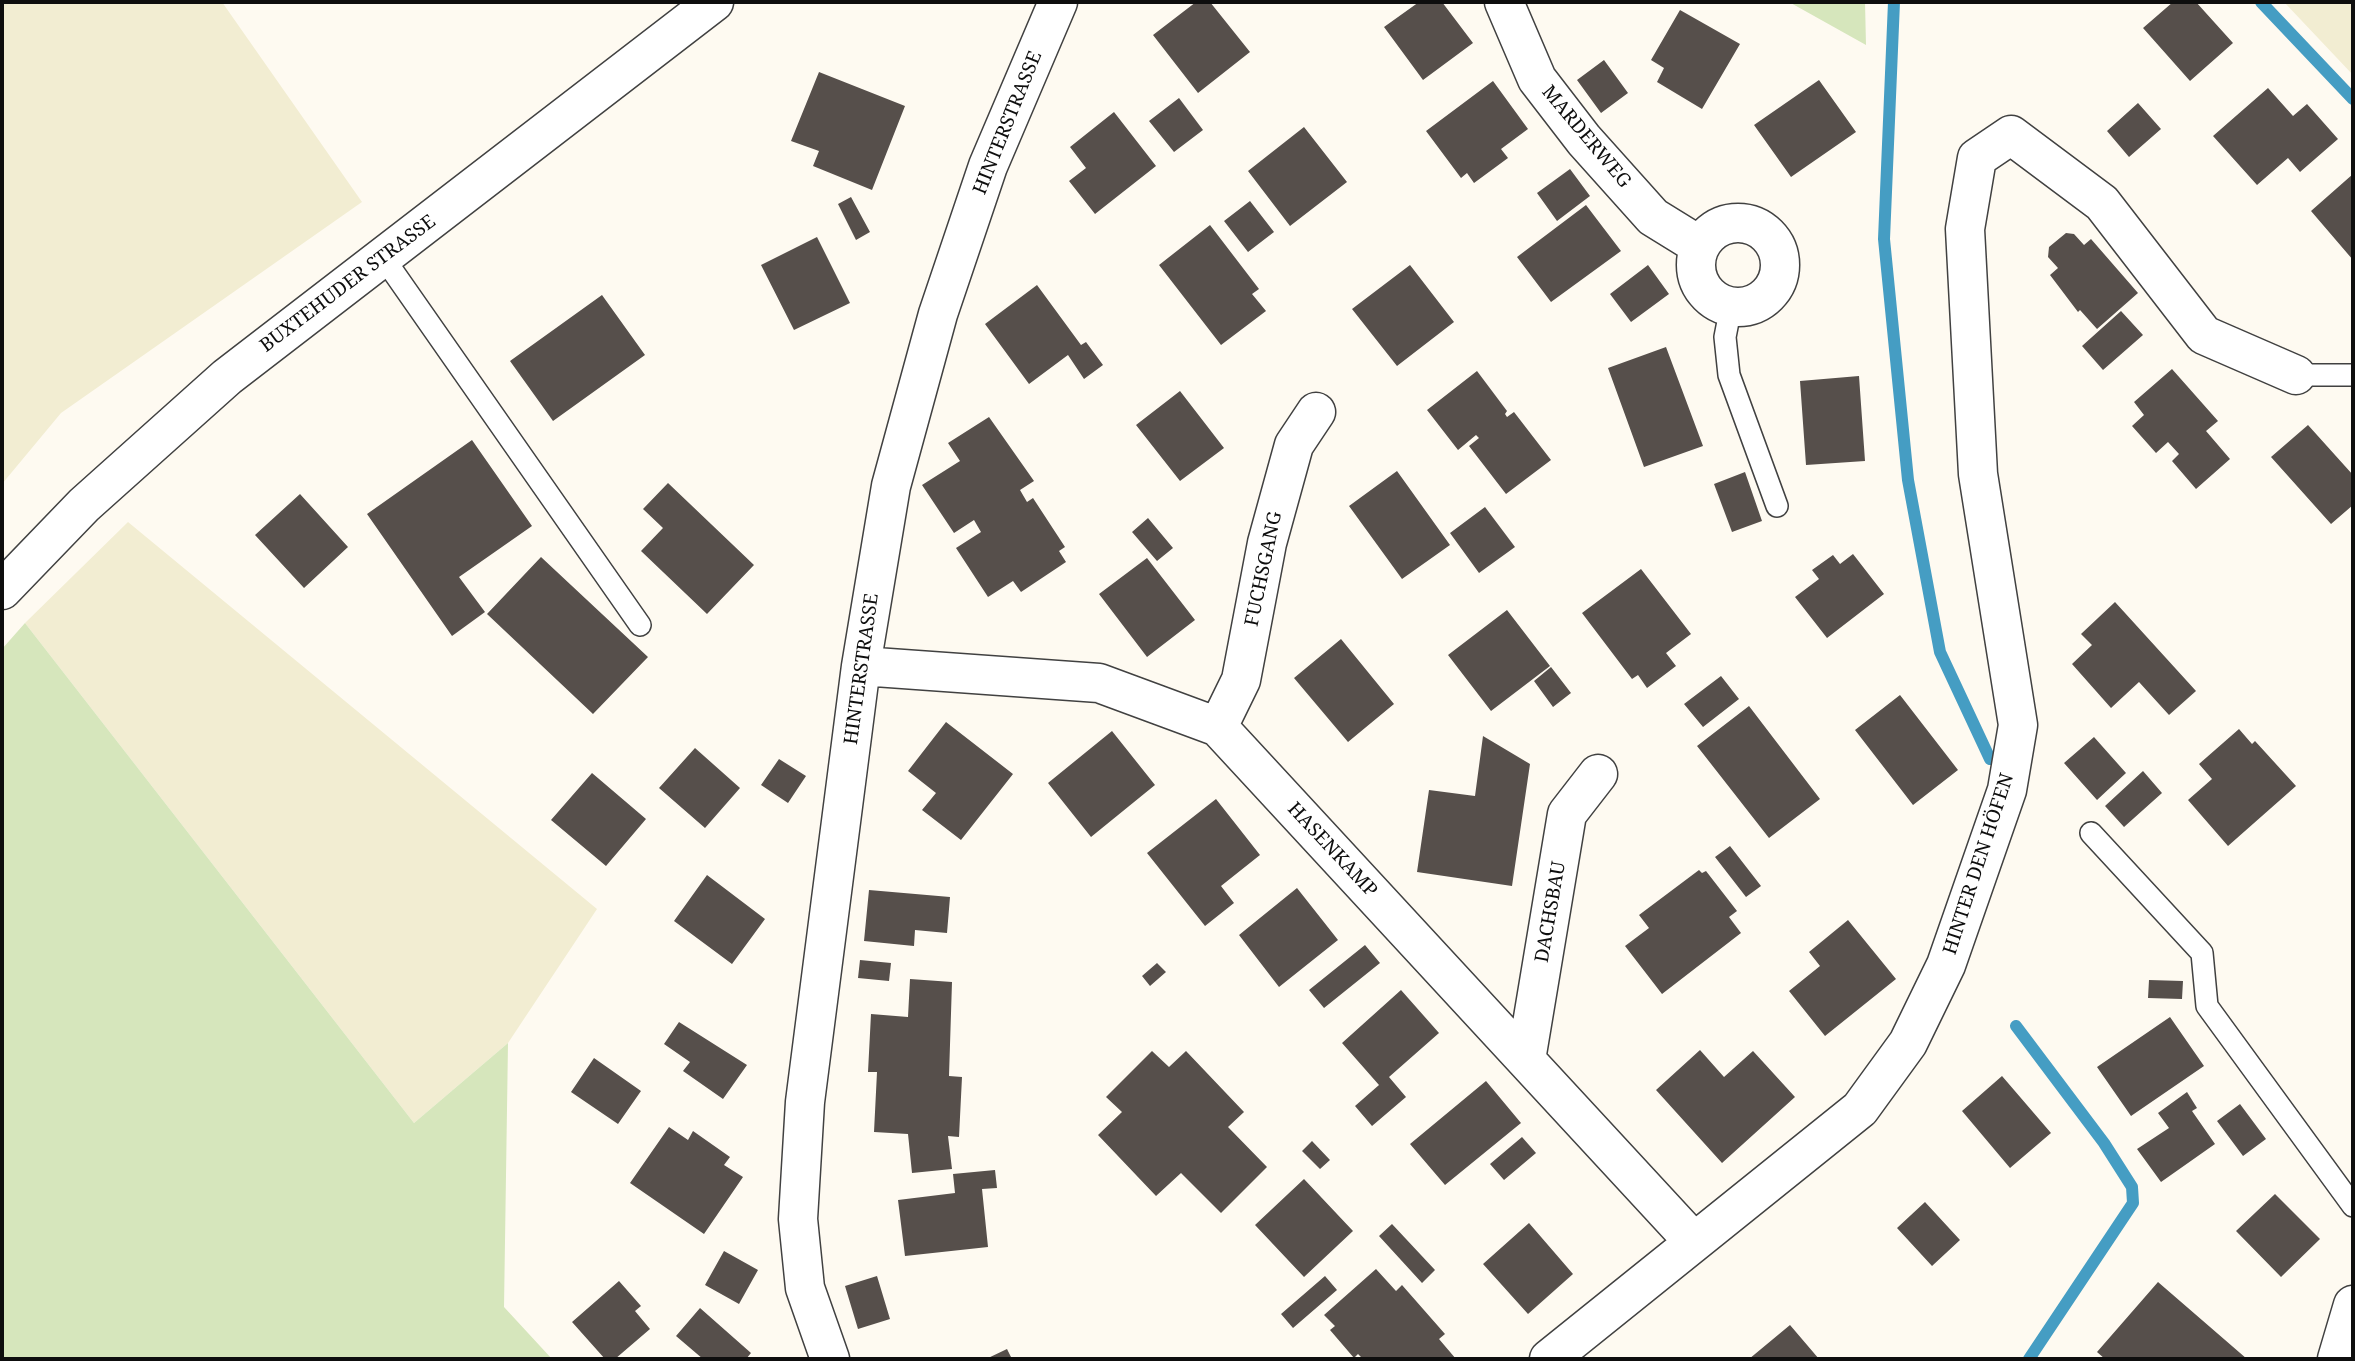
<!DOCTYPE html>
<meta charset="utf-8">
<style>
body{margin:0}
#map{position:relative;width:2355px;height:1361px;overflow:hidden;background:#fefaf1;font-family:"Noto Serif",serif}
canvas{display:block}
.frame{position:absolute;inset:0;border:4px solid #0e0e0e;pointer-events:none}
</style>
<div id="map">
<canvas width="2355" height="1361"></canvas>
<div class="frame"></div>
</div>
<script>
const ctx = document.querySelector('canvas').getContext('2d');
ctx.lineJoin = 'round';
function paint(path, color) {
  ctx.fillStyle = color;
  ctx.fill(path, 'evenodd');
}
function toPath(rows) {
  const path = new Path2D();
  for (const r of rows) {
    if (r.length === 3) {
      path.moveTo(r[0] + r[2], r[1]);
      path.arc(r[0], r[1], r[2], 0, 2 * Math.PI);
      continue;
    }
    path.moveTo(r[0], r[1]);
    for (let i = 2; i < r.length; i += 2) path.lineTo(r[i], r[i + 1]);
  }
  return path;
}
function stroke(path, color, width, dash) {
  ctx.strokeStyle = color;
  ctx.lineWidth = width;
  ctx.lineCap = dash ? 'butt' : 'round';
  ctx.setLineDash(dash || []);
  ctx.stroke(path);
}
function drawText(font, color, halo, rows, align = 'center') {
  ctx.font = font + ' "Noto Serif",serif';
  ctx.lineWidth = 7;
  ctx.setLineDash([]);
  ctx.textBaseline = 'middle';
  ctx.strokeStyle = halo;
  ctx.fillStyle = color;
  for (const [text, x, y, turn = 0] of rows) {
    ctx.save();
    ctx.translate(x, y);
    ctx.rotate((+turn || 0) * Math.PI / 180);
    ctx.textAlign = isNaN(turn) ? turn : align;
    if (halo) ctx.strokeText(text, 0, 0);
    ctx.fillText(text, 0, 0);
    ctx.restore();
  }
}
const farmland = toPath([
 [2,2,222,2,362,202,61,413,2,484],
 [2284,2,2353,2,2353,75],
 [128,522,597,909,508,1043,414,1123,25,623]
]);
const green = toPath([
 [1789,2,1865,2,1866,45],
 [25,623,414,1123,508,1043,504,1307,552,1359,2,1359,2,649]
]);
const stream = toPath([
 [1894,2,1884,239,1908,480,1940,652,1990,759],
 [2261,2,2353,99],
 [2016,1026,2104,1143,2132,1187,2133,1203,2029,1359]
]);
const building = toPath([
 [1196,2,1210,2,1250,52,1198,93,1153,35],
 [1419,2,1442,2,1473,43,1423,80,1384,27],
 [2173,2,2196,2,2233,43,2190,81,2143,28],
 [1680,10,1740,44,1702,109,1657,82,1664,68,1651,60],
 [1604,60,1628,93,1601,113,1577,80],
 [819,72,905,106,872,190,813,166,819,151,791,141],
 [1819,80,1856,132,1791,177,1754,125],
 [1493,81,1528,129,1501,149,1508,158,1474,183,1467,173,1461,178,1426,131],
 [2268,88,2293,116,2307,104,2338,139,2300,172,2288,158,2257,185,2213,136],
 [1179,98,1203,130,1174,152,1149,121],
 [2138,103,2161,129,2129,157,2107,131],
 [1114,112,1156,166,1095,214,1069,181,1086,168,1070,147],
 [1304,127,1347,182,1290,226,1248,171],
 [1570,169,1590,196,1557,221,1537,193],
 [2353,174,2353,260,2311,211],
 [851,197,870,232,856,240,838,204],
 [1250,201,1274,232,1248,252,1224,221],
 [1586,205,1621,251,1551,302,1517,257],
 [1210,225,1259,289,1252,294,1266,311,1221,345,1159,265],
 [2066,233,2074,234,2084,245,2091,239,2138,293,2097,329,2080,310,2078,312,2050,275,2058,268,2048,257,2049,247],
 [817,237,850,303,794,330,761,265],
 [1410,265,1454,322,1397,366,1352,309],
 [1648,265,1669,294,1631,322,1610,294],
 [1037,285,1081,345,1086,342,1103,365,1084,379,1068,355,1029,384,985,324],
 [602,295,645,355,553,421,510,361],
 [2121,311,2143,335,2103,370,2082,346],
 [1666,347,1703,446,1644,467,1608,368],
 [2172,369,2218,421,2206,431,2230,459,2196,489,2172,461,2179,454,2168,442,2156,453,2132,426,2144,415,2134,402],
 [1477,371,1507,411,1505,414,1507,417,1514,412,1551,460,1506,494,1469,446,1479,438,1476,435,1458,450,1427,410],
 [1859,376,1865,461,1806,465,1800,381],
 [1180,391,1224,448,1180,481,1136,425],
 [989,417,1034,481,1020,490,1027,502,1033,498,1065,547,1059,551,1066,562,1021,592,1013,581,988,597,956,548,981,532,974,520,954,533,922,485,960,461,948,443],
 [2308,425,2353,475,2353,505,2331,524,2271,457],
 [472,440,532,526,459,577,485,612,452,636,367,514],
 [1397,471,1450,545,1402,579,1349,506],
 [1745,472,1762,521,1732,532,1714,484],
 [668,483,754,565,707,614,641,551,663,528,643,509],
 [300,494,348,547,304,588,255,535],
 [1485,507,1515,547,1479,573,1450,533],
 [1148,518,1173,548,1157,561,1132,532],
 [1853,554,1884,594,1827,638,1795,597,1819,579,1812,570,1833,555,1840,564],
 [541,557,648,657,593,714,487,614],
 [1147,558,1195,620,1147,657,1099,594],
 [1641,569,1691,634,1666,653,1676,666,1647,688,1638,675,1632,679,1582,613],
 [2115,602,2196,691,2169,715,2139,682,2111,708,2072,664,2092,645,2081,634],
 [1507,610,1550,666,1491,711,1448,655],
 [1341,639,1394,704,1348,742,1294,678],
 [1551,667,1571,693,1553,707,1534,681],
 [1721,676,1739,699,1703,727,1684,704],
 [1900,695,1958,770,1913,805,1855,730],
 [1749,706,1820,799,1769,838,1697,746],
 [946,722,1013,774,961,840,922,810,936,793,908,771],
 [2239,729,2252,744,2255,741,2296,786,2228,846,2188,800,2212,779,2199,764],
 [1112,731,1155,785,1091,837,1048,783],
 [1483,736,1530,764,1512,886,1417,872,1429,790,1475,796],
 [2094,737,2126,773,2097,800,2064,763],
 [695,748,740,788,705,828,659,788],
 [779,759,806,776,788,803,761,785],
 [2143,771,2162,793,2124,827,2105,806],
 [592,773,646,819,606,866,551,820],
 [1216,799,1260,855,1221,886,1234,903,1205,926,1147,853],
 [1730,846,1761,886,1746,897,1715,857],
 [1699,870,1702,873,1706,871,1737,911,1729,917,1741,933,1662,994,1625,946,1649,928,1639,915],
 [707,875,765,919,732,964,674,921],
 [1297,888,1338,940,1279,987,1239,935],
 [869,890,950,897,947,933,915,930,914,946,864,941],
 [1848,920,1896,979,1825,1036,1789,991,1820,966,1809,952],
 [1365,945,1380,963,1324,1008,1309,990],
 [860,960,891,963,889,981,858,978],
 [1157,963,1166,972,1150,986,1142,976],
 [910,979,952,982,949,1076,962,1077,959,1137,948,1136,952,1169,912,1173,908,1134,874,1132,877,1072,868,1072,871,1014,908,1017],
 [2149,980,2183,981,2182,999,2148,998],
 [1401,990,1439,1033,1389,1077,1406,1097,1372,1126,1355,1106,1379,1085,1342,1043],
 [2170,1017,2204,1066,2131,1116,2097,1067],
 [679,1022,747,1065,723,1099,683,1071,690,1062,664,1044],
 [1700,1050,1724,1077,1753,1051,1795,1097,1722,1163,1656,1090],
 [1152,1051,1169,1067,1186,1051,1244,1112,1228,1127,1267,1167,1221,1213,1181,1173,1156,1196,1098,1135,1122,1112,1106,1097],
 [594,1058,641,1091,618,1124,571,1092],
 [2002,1076,2051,1133,2010,1168,1962,1111],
 [1486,1081,1521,1123,1445,1185,1410,1144],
 [2187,1092,2197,1108,2192,1111,2215,1144,2161,1182,2137,1149,2169,1128,2158,1113],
 [2240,1104,2266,1139,2243,1156,2217,1121],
 [669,1127,688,1140,693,1131,730,1157,724,1165,743,1177,704,1234,630,1183],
 [1522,1137,1536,1153,1504,1180,1490,1164],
 [1312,1141,1330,1160,1320,1169,1302,1151],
 [995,1170,997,1188,982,1189,988,1247,905,1256,898,1200,955,1193,953,1174],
 [1304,1179,1353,1231,1304,1277,1255,1225],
 [2275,1194,2320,1239,2281,1277,2236,1231],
 [1925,1202,1960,1240,1932,1266,1897,1228],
 [1529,1223,1573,1274,1528,1314,1483,1264],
 [1392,1224,1435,1270,1422,1283,1379,1236],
 [724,1251,758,1270,739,1304,705,1285],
 [1376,1269,1396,1291,1402,1285,1445,1334,1439,1339,1456,1359,1363,1359,1358,1354,1354,1358,1330,1330,1335,1326,1324,1315],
 [877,1276,890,1319,858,1329,845,1286],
 [1325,1276,1337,1290,1293,1328,1281,1314],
 [619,1281,641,1306,635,1311,650,1329,615,1359,605,1359,572,1322],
 [2158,1282,2247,1359,2105,1359,2097,1352],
 [700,1308,751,1353,746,1359,703,1359,676,1336],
 [1790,1325,1819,1359,1749,1359],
 [1007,1349,1012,1359,986,1359]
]);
const service = toPath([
 [383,257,640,625],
 [1731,306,1725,337,1729,375,1777,506],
 [2296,375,2353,375],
 [2091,833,2202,953,2207,1006,2353,1206]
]);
const minor = toPath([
 [1504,2,1537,79,1584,140,1653,217,1700,246],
 [1738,265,42],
 [861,666,1099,683,1218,727,1694,1242],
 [1218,727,1241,680,1267,543,1294,445,1316,412],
 [1526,1060,1567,814,1598,774],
 [830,1359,805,1288,798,1219,805,1102,861,666,891,486,938,314,988,166,1058,2],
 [1549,1359,1860,1109,1908,1043,1946,965,2007,790,2018,725,1978,474,1965,229,1977,158,2011,135,2102,203,2204,335,2296,375],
 [2337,1359,2353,1305]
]);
const tertiary = toPath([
 [2,590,84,505,227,377,714,2]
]);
const streetNames = [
 ["HINTERSTRASSE",1008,123,-68],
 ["MARDERWEG",1586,137,50],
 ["BUXTEHUDER STRASSE",348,284,-37],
 ["FUCHSGANG",1264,569,-78],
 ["HINTERSTRASSE",862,669,-82],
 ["HASENKAMP",1332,850,47],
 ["HINTER DEN HÖFEN",1979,864,-72],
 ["DACHSBAU",1551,912,-80]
];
paint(farmland, '#f2edd2');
paint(green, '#d6e6bc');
stroke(stream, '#459dc3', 12);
paint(building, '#564f4b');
stroke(service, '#414141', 24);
stroke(minor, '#414141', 41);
stroke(tertiary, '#414141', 41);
stroke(service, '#fff', 21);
stroke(minor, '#fff', 38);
stroke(tertiary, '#fff', 38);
drawText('19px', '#0e0e0e', '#fff', streetNames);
</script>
